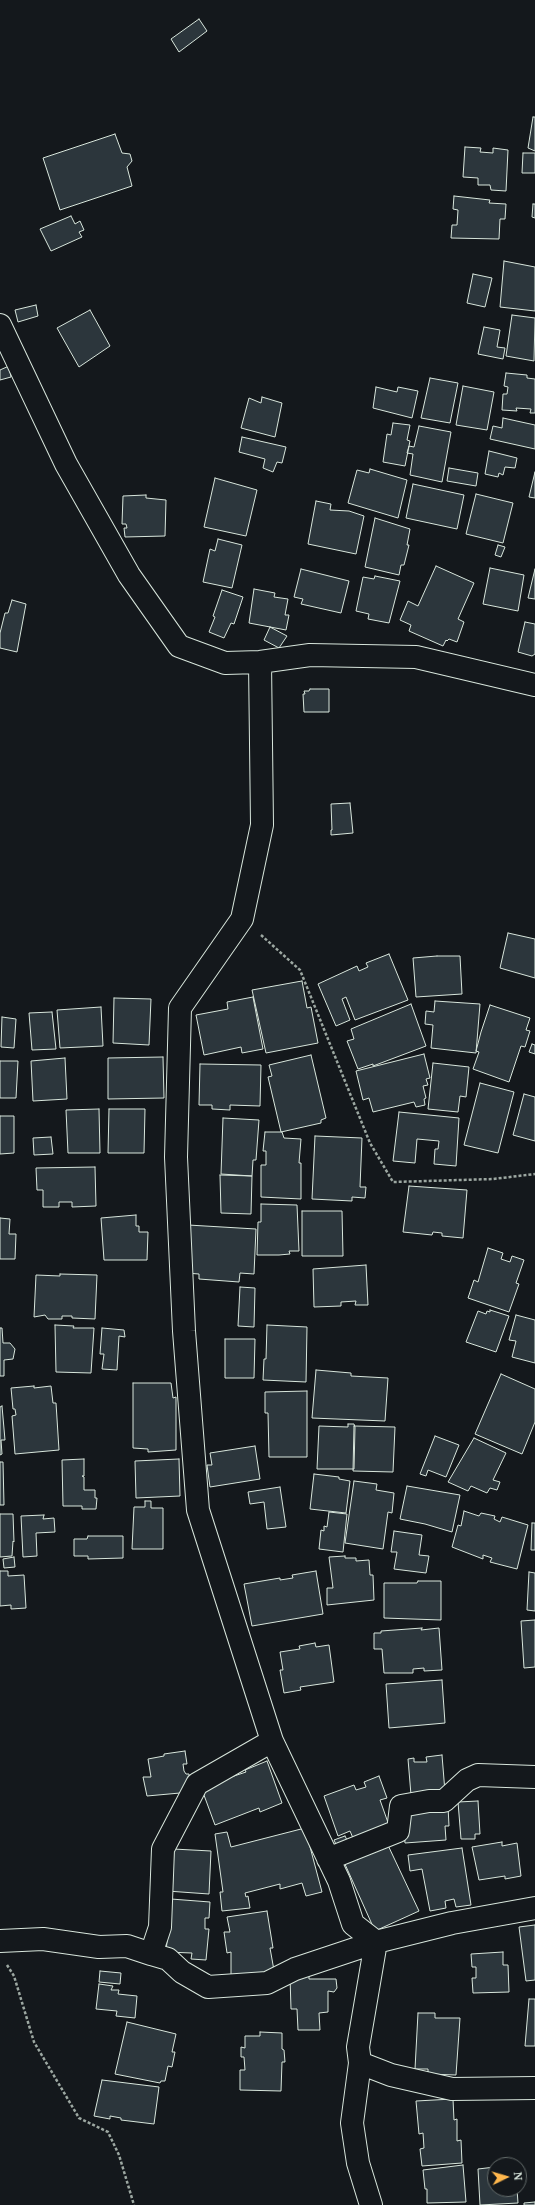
<!DOCTYPE html>
<style>
body{margin:0}
#map{position:relative;width:535px;height:2205px;overflow:hidden;background:#14181c;font-family:"Noto Serif",serif}
canvas{display:block}
.north{position:absolute;left:487px;top:2157px;width:40px;height:40px;box-sizing:border-box;background:#14181c;border:1px solid #626a69;border-radius:50%;rotate:85deg;font-size:11px;font-weight:700;line-height:16px;text-align:center;color:#d8e6dc}
.north::after{content:'';display:block;margin:auto;width:14px;height:18px;background:#ffb74d;clip-path:polygon(50% 0,100% 100%,50% 72%,0 100%)}
</style>
<div id="map">
<canvas width="535" height="2205"></canvas>
<div class="north">N</div>
</div>
<script>
const ctx = document.querySelector('canvas').getContext('2d');
ctx.lineJoin = 'round';
function paint(path, color) {
  ctx.fillStyle = color;
  ctx.fill(path, 'evenodd');
}
function toPath(rows) {
  const path = new Path2D();
  for (const r of rows) {
    path.moveTo(r[0], r[1]);
    for (let i = 2; i < r.length; i += 2) path.lineTo(r[i], r[i + 1]);
  }
  return path;
}
function stroke(path, color, width, dash) {
  ctx.strokeStyle = color;
  ctx.lineWidth = width;
  ctx.lineCap = dash ? 'butt' : 'round';
  ctx.setLineDash(dash || []);
  ctx.stroke(path);
}
const building = toPath([
 [199,19,207,31,179,52,171,39,199,19],
 [533,117,535,117,535,151,528,148,533,117],
 [115,134,122,153,130,154,132,161,127,167,132,186,60,210,43,158,115,134],
 [465,147,481,148,480,152,493,153,493,148,508,150,506,191,491,190,490,185,478,185,478,178,463,177,465,147],
 [523,153,535,153,535,173,522,173,523,153],
 [454,196,490,200,489,203,506,204,505,219,500,219,499,239,451,238,452,225,457,225,458,210,453,209,454,196],
 [533,204,535,204,535,218,532,217,533,204],
 [71,216,75,224,80,221,84,230,79,232,82,237,51,251,40,229,71,216],
 [504,261,535,267,535,311,500,307,504,261],
 [473,274,492,278,485,307,467,303,473,274],
 [36,305,38,316,18,322,15,310,36,305],
 [90,310,110,346,79,367,57,328,90,310],
 [512,315,535,318,534,361,506,356,512,315],
 [484,327,500,330,497,347,505,348,503,359,478,354,484,327],
 [9,366,11,377,0,380,0,370,9,366],
 [506,373,527,375,527,378,535,379,535,413,530,413,531,409,516,408,517,411,502,410,503,394,507,394,508,387,504,386,506,373],
 [430,378,458,383,450,423,421,418,430,378],
 [463,386,494,392,487,430,456,425,463,386],
 [376,387,397,392,398,387,418,391,412,418,373,408,376,387],
 [262,397,282,403,275,437,241,428,249,398,261,403,262,397],
 [503,418,535,425,535,449,490,439,493,426,502,428,503,418],
 [393,423,410,425,407,440,410,441,405,466,383,462,387,434,391,435,393,423],
 [419,426,451,432,442,482,410,475,413,454,407,453,409,446,414,447,419,426],
 [242,437,286,447,282,463,277,462,273,472,263,468,265,459,239,452,242,437],
 [489,451,517,458,515,468,505,467,503,475,499,473,498,477,485,474,489,451],
 [449,468,478,473,476,486,447,481,449,468],
 [370,469,407,480,398,518,348,503,357,470,369,473,370,469],
 [535,472,535,498,529,497,535,472],
 [215,478,257,490,246,536,204,527,215,478],
 [413,484,464,495,457,529,406,518,413,484],
 [476,494,513,503,503,543,466,534,476,494],
 [146,495,146,498,166,500,165,536,125,537,124,528,127,528,126,524,122,524,123,496,146,495],
 [316,501,331,504,330,510,349,511,364,516,356,554,308,544,316,501],
 [375,518,410,529,407,545,409,545,404,565,401,565,399,575,365,567,375,518],
 [218,539,242,545,232,588,203,582,210,549,215,551,218,539],
 [498,545,505,547,501,557,495,555,498,545],
 [436,566,474,583,458,619,464,622,457,642,449,639,447,641,446,640,443,646,409,631,411,625,400,620,408,601,418,606,436,566],
 [490,568,524,575,518,611,483,604,490,568],
 [301,569,349,581,341,613,301,604,303,599,294,597,301,569],
 [535,569,535,599,528,598,535,569],
 [375,576,400,581,389,623,368,619,369,614,356,611,363,577,374,579,375,576],
 [254,589,275,593,274,597,288,599,285,615,289,615,286,630,249,623,254,589],
 [222,590,243,597,234,624,231,623,224,638,209,632,215,617,213,616,222,590],
 [12,600,26,604,17,652,0,648,0,633,5,613,8,613,12,600],
 [525,622,535,624,535,654,532,656,518,652,525,622],
 [270,627,287,636,279,648,264,640,270,627],
 [310,689,329,689,329,712,304,712,303,694,305,694,304,691,309,691,310,689],
 [350,803,353,833,331,835,331,830,332,830,331,804,350,803],
 [508,933,535,939,535,978,500,968,508,933],
 [389,954,408,1000,355,1020,346,997,342,999,350,1020,336,1026,318,984,357,966,359,971,368,967,366,963,389,954],
 [437,956,460,956,462,994,416,997,413,958,437,956],
 [302,981,307,1008,311,1007,318,1043,266,1053,252,990,302,981],
 [253,997,263,1049,242,1053,241,1047,204,1055,196,1015,228,1009,227,1002,253,997],
 [114,998,151,999,149,1045,113,1043,114,998],
 [435,1001,480,1004,476,1053,431,1048,433,1025,425,1024,426,1011,434,1012,435,1001],
 [411,1004,426,1046,373,1066,373,1064,358,1069,347,1041,354,1039,351,1029,411,1004],
 [490,1005,530,1018,526,1030,530,1031,525,1047,521,1046,509,1082,473,1069,479,1052,476,1051,481,1032,490,1005],
 [101,1007,103,1046,60,1048,57,1010,101,1007],
 [52,1012,56,1049,32,1050,29,1013,52,1012],
 [2,1017,16,1019,14,1048,1,1047,2,1017],
 [532,1044,535,1045,535,1054,529,1052,532,1044],
 [424,1054,430,1078,426,1079,428,1085,423,1086,426,1098,424,1099,425,1105,416,1107,414,1102,373,1112,369,1098,363,1100,356,1071,424,1054],
 [311,1055,326,1118,321,1120,321,1123,281,1132,268,1077,272,1076,269,1065,311,1055],
 [163,1057,164,1098,108,1099,108,1058,163,1057],
 [65,1058,67,1099,33,1101,31,1061,65,1058],
 [0,1061,18,1061,16,1098,0,1098,0,1061],
 [433,1063,469,1067,466,1097,460,1096,458,1112,428,1109,433,1063],
 [200,1064,261,1065,260,1106,230,1105,230,1110,212,1109,212,1105,199,1105,200,1064],
 [480,1083,514,1092,498,1153,464,1145,480,1083],
 [524,1094,535,1097,535,1141,513,1135,524,1094],
 [99,1109,100,1153,68,1153,66,1110,99,1109],
 [109,1109,145,1109,144,1153,108,1153,109,1109],
 [399,1112,459,1118,456,1166,434,1164,435,1149,438,1149,439,1141,417,1139,415,1163,393,1161,399,1112],
 [0,1116,14,1116,14,1153,0,1154,0,1116],
 [223,1118,259,1120,256,1160,253,1160,252,1176,221,1174,223,1118],
 [265,1132,282,1132,284,1138,301,1139,299,1163,301,1163,301,1199,261,1197,261,1165,266,1165,266,1151,263,1151,265,1132],
 [315,1136,362,1138,360,1187,366,1187,365,1198,352,1197,352,1201,312,1199,315,1136],
 [51,1137,53,1154,34,1155,33,1138,51,1137],
 [95,1167,96,1206,72,1207,72,1202,59,1202,59,1207,43,1207,43,1190,37,1190,36,1168,95,1167],
 [220,1175,252,1176,251,1214,221,1213,220,1175],
 [409,1186,467,1190,463,1238,442,1236,442,1233,433,1232,432,1235,403,1232,409,1186],
 [261,1204,297,1205,299,1251,289,1251,290,1254,279,1255,257,1255,258,1222,261,1222,261,1204],
 [302,1211,342,1211,343,1256,302,1256,302,1211],
 [136,1215,136,1226,139,1226,139,1232,148,1232,147,1260,104,1260,101,1218,136,1215],
 [0,1218,10,1219,9,1234,16,1234,15,1259,0,1259,0,1218],
 [188,1225,256,1229,254,1274,240,1273,239,1282,199,1279,199,1274,186,1273,188,1225],
 [488,1248,503,1253,501,1259,510,1262,512,1256,524,1260,516,1283,519,1284,509,1312,468,1298,474,1280,478,1282,488,1248],
 [366,1265,368,1305,355,1305,356,1301,341,1302,341,1306,314,1307,313,1269,366,1265],
 [60,1274,97,1275,95,1319,72,1318,72,1316,62,1316,62,1319,48,1319,45,1315,34,1317,36,1275,60,1276,60,1274],
 [240,1287,255,1288,254,1327,238,1326,240,1287],
 [490,1310,509,1316,496,1352,466,1342,478,1311,486,1314,487,1311,490,1312,490,1310],
 [516,1315,535,1320,535,1363,512,1357,516,1341,509,1340,516,1315],
 [55,1325,74,1326,73,1328,94,1328,91,1373,56,1372,55,1325],
 [267,1325,307,1327,306,1382,263,1380,264,1359,266,1359,267,1325],
 [0,1328,2,1328,3,1343,10,1343,15,1349,13,1359,4,1360,4,1376,0,1376,0,1328],
 [102,1328,124,1330,125,1337,119,1336,117,1370,102,1369,104,1354,100,1354,102,1328],
 [225,1339,255,1339,254,1378,225,1378,225,1339],
 [316,1370,351,1373,351,1376,388,1378,385,1421,312,1418,316,1370],
 [501,1374,535,1389,535,1422,522,1454,475,1434,501,1374],
 [133,1383,171,1383,173,1398,176,1397,176,1450,148,1452,148,1449,133,1448,133,1383],
 [34,1386,34,1388,51,1386,53,1403,56,1403,59,1450,15,1454,12,1416,16,1415,15,1409,13,1409,11,1388,34,1386],
 [307,1391,307,1457,269,1457,268,1413,265,1413,265,1392,307,1391],
 [2,1406,5,1440,1,1440,2,1454,0,1455,0,1407,2,1406],
 [348,1424,354,1424,355,1427,354,1469,317,1469,319,1426,348,1427,348,1424],
 [354,1426,395,1427,393,1472,353,1471,354,1426],
 [435,1436,459,1445,446,1477,428,1470,426,1476,420,1474,435,1436],
 [474,1438,506,1453,493,1480,500,1482,497,1490,490,1488,487,1493,471,1486,468,1491,448,1482,474,1438],
 [255,1446,260,1479,210,1487,207,1465,212,1465,210,1453,255,1446],
 [84,1459,84,1476,82,1476,84,1477,84,1490,95,1490,95,1498,97,1498,96,1509,82,1509,82,1506,63,1506,62,1460,84,1459],
 [179,1459,180,1496,136,1498,135,1461,179,1459],
 [0,1462,3,1462,4,1505,0,1505,0,1462],
 [314,1474,339,1477,339,1479,350,1481,346,1513,310,1509,314,1474],
 [354,1481,377,1484,376,1490,394,1493,392,1513,388,1512,383,1549,345,1543,354,1481],
 [407,1486,460,1495,452,1532,425,1524,400,1519,407,1486],
 [280,1487,286,1527,267,1529,264,1502,250,1504,248,1492,280,1487],
 [145,1501,151,1501,151,1508,163,1508,163,1549,132,1549,134,1507,145,1507,145,1501],
 [464,1511,479,1516,481,1513,495,1516,494,1519,500,1522,502,1517,528,1525,517,1569,490,1562,492,1558,483,1555,483,1559,452,1547,458,1525,461,1526,464,1511],
 [329,1512,347,1514,343,1552,319,1549,321,1530,324,1531,324,1526,327,1527,329,1512],
 [0,1514,13,1514,14,1542,13,1541,12,1556,0,1557,0,1514],
 [44,1515,43,1519,54,1518,55,1532,36,1533,37,1556,23,1557,21,1516,44,1515],
 [532,1523,535,1523,535,1550,531,1550,532,1523],
 [394,1531,422,1535,419,1555,429,1556,426,1573,394,1569,397,1552,391,1552,394,1531],
 [88,1536,123,1536,123,1558,88,1559,88,1556,74,1556,74,1539,87,1539,88,1536],
 [345,1556,345,1558,356,1558,356,1561,369,1560,370,1575,373,1575,374,1600,327,1605,327,1588,333,1588,329,1557,345,1556],
 [14,1557,15,1567,4,1568,3,1559,14,1557],
 [0,1571,8,1571,8,1576,24,1575,26,1608,11,1609,11,1605,0,1606,0,1571],
 [316,1571,323,1614,252,1626,244,1584,280,1578,280,1580,293,1578,292,1575,316,1571],
 [529,1572,535,1573,535,1611,527,1610,529,1572],
 [418,1581,441,1581,441,1620,384,1618,384,1583,417,1583,418,1581],
 [535,1620,535,1667,524,1668,521,1621,535,1620],
 [422,1628,421,1630,439,1628,442,1670,424,1671,424,1668,413,1669,413,1673,384,1673,382,1649,374,1649,374,1633,381,1633,381,1631,422,1628],
 [315,1643,316,1647,329,1645,334,1682,300,1687,301,1690,284,1693,280,1670,283,1670,280,1652,300,1649,299,1646,315,1643],
 [442,1680,445,1723,389,1728,386,1684,442,1680],
 [185,1751,187,1764,183,1764,184,1771,186,1774,189,1774,191,1792,147,1796,143,1777,151,1777,148,1759,164,1756,164,1754,185,1751],
 [442,1755,445,1792,411,1795,408,1759,414,1758,414,1762,427,1762,426,1757,442,1755],
 [267,1761,282,1803,260,1812,259,1808,215,1825,201,1787,246,1772,245,1770,267,1761],
 [379,1776,387,1798,380,1800,391,1831,353,1838,350,1831,338,1836,324,1796,354,1785,356,1790,366,1787,364,1782,379,1776],
 [478,1801,480,1834,475,1834,475,1839,461,1839,458,1802,478,1801],
 [448,1806,449,1826,445,1826,446,1840,405,1843,403,1823,407,1808,448,1806],
 [305,1828,322,1892,306,1896,302,1883,280,1889,280,1884,245,1893,246,1897,248,1896,250,1908,222,1911,220,1892,223,1892,215,1834,227,1832,231,1847,305,1828],
 [345,1836,350,1846,339,1851,334,1840,345,1836],
 [386,1841,419,1911,375,1931,344,1862,386,1841],
 [502,1842,502,1846,517,1843,521,1876,505,1879,505,1876,479,1880,472,1847,502,1842],
 [462,1848,471,1905,456,1907,454,1899,445,1901,446,1908,430,1911,422,1869,410,1871,408,1855,462,1848],
 [173,1849,211,1851,209,1894,167,1891,173,1849],
 [171,1899,210,1902,209,1918,205,1918,205,1929,209,1929,206,1960,191,1959,192,1953,166,1952,171,1899],
 [267,1911,273,1948,270,1948,275,1976,231,1982,231,1952,227,1953,224,1932,230,1932,227,1917,267,1911],
 [535,1925,535,1980,526,1981,519,1927,535,1925],
 [503,1952,503,1965,508,1965,509,1992,473,1993,472,1978,476,1978,476,1967,472,1967,471,1954,503,1952],
 [100,1971,121,1973,120,1984,99,1982,100,1971],
 [309,1976,309,1979,336,1979,337,1988,334,1992,328,1991,328,2012,319,2013,320,2030,298,2030,297,2009,291,2009,290,1977,309,1976],
 [99,1984,113,1986,111,1990,119,1990,118,1994,137,1996,135,2018,116,2016,117,2011,96,2009,99,1984],
 [529,1999,535,1999,535,2046,525,2046,529,1999],
 [418,2013,435,2013,435,2018,460,2018,456,2075,428,2074,428,2069,415,2069,418,2013],
 [127,2022,176,2034,172,2052,175,2052,172,2067,168,2066,165,2081,161,2081,160,2083,115,2074,127,2022],
 [260,2032,282,2033,282,2049,284,2050,285,2062,282,2062,281,2091,240,2090,240,2070,245,2070,244,2057,241,2057,241,2047,245,2048,245,2036,260,2036,260,2032],
 [102,2080,159,2087,154,2124,121,2120,121,2118,110,2116,110,2119,94,2116,102,2080],
 [453,2099,454,2120,457,2119,457,2141,461,2140,462,2163,422,2166,420,2149,424,2148,423,2133,419,2134,416,2101,453,2099],
 [463,2165,466,2202,427,2203,427,2189,425,2189,423,2170,463,2165],
 [495,2167,495,2189,517,2189,518,2203,480,2205,478,2169,495,2167],
 [535,2202,535,2205,524,2205,524,2203,535,2202]
]);
const path = toPath([
 [261,935,300,970,370,1143,393,1182,493,1179,535,1174],
 [7,1965,14,1976,34,2042,79,2118,108,2132,119,2155,134,2205]
]);
const minor = toPath([
 [0,325,66,464,129,575,179,646,225,663,260,662,310,655,416,657,535,685],
 [260,662,262,825,242,919,180,1008,176,1157,184,1331,198,1510,272,1741,339,1881,353,1924,376,1942,358,2047,360,2063,352,2123,358,2163,371,2205],
 [272,1741,197,1784,163,1849,160,1927,151,1954,168,1959,182,1972,208,1987,267,1983,295,1969,376,1942,452,1923,535,1908],
 [328,1859,398,1831,401,1806,429,1801,444,1801,467,1780,478,1775,535,1777],
 [0,1941,43,1939,99,1947,127,1946,151,1954],
 [360,2063,391,2075,452,2089,535,2088]
]);
paint(building, '#2c363c');
stroke(building, '#d8e6dc', 1);
stroke(minor, '#d8e6dc', 24);
stroke(path, '#9da8a2', 2.5, [3, 2]);
stroke(minor, '#14181c', 22);
</script>
